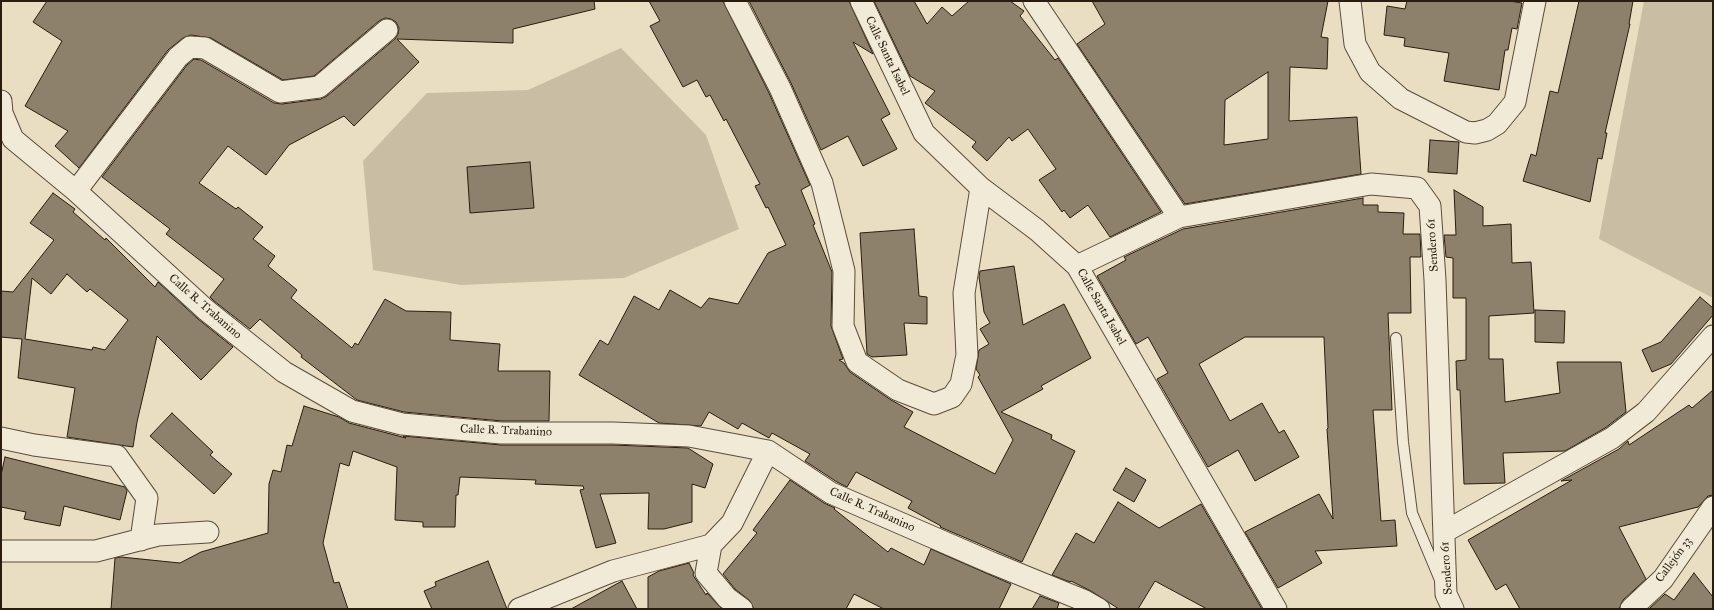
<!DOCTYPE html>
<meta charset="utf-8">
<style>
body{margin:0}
#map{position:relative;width:1714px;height:610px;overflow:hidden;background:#e9dec1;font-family:"IM FELL Great Primer",serif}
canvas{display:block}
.frame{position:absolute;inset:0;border:2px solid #2a1c0e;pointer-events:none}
</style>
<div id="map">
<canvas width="1714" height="610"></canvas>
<div class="frame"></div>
</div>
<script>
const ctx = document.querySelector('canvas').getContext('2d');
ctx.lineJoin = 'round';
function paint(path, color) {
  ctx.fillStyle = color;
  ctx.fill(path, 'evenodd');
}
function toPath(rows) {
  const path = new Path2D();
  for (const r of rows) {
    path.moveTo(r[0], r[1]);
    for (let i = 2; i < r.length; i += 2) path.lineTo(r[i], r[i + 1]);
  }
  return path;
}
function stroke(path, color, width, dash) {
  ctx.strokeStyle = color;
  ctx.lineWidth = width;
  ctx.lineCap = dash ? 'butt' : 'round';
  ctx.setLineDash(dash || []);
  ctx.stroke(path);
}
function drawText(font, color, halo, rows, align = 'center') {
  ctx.font = font + ' "IM FELL Great Primer",serif';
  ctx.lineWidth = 3;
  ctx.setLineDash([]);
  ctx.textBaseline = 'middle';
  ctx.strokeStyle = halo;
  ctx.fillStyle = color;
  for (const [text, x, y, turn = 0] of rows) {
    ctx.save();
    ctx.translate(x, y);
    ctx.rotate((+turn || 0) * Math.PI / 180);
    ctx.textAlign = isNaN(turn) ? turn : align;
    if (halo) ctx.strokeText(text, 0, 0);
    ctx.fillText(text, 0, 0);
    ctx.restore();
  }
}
const green = toPath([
 [1644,1,1713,1,1713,298,1599,239],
 [621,48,706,135,739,229,624,278,461,285,373,270,363,161,427,93,528,90]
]);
const building = toPath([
 [47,1,594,1,595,9,513,29,513,43,397,39,419,62,354,126,344,116,289,145,266,175,228,146,199,183,236,209,238,207,263,227,253,239,275,256,268,266,297,290,291,298,352,348,355,343,358,345,385,299,406,311,451,312,450,340,500,344,498,371,550,371,549,421,502,421,404,412,357,400,301,357,302,355,260,319,250,329,214,301,210,297,224,279,166,234,170,229,102,177,187,65,194,59,201,60,274,103,282,104,321,99,327,96,395,39,398,34,399,28,396,22,391,19,385,18,379,21,314,76,283,80,211,38,191,35,183,38,168,50,79,168,55,146,68,131,25,106,62,41,33,22,47,1],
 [649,1,723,1,769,93,810,185,801,190,815,224,813,225,832,272,831,326,843,359,839,360,844,363,850,372,891,400,913,412,904,427,995,474,1013,440,978,377,980,375,976,369,979,350,989,344,980,329,990,323,984,312,979,277,980,271,1014,266,1023,325,1064,304,1091,358,1041,386,1043,389,1001,412,1052,435,1051,439,1075,451,1022,562,940,527,941,526,908,508,912,501,856,472,847,487,837,482,805,461,810,454,772,433,769,438,742,423,738,429,709,412,701,426,659,423,579,375,600,340,608,345,634,296,659,310,670,290,701,308,709,298,738,304,768,253,786,245,768,207,766,208,755,186,760,184,726,119,724,121,710,95,706,97,697,80,683,87,650,26,660,21,649,1],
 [749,1,849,1,873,54,853,42,890,114,881,119,897,149,863,166,848,136,821,150,791,83,749,1],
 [874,1,914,1,927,24,942,7,952,16,969,1,1010,1,1024,11,1020,16,1055,60,1058,58,1161,212,1110,237,1088,205,1070,218,1064,210,1062,212,1039,180,1056,169,1028,129,1012,141,1009,137,987,161,972,147,976,142,925,103,935,91,910,76,874,1],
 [1092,1,1328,1,1321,37,1328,38,1327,69,1290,67,1289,121,1357,117,1361,174,1185,204,1077,44,1105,24,1092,1],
 [1268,72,1268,139,1224,145,1225,100,1268,72],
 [1407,1,1509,1,1522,3,1517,29,1512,28,1508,50,1505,50,1499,90,1444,81,1449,53,1404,46,1405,38,1384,35,1387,6,1405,9,1407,1],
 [1579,1,1633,1,1629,24,1630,24,1605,133,1607,133,1602,159,1598,158,1590,202,1523,181,1531,154,1536,156,1550,91,1558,93,1579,1],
 [1430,140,1459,142,1457,174,1428,172,1430,140],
 [530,162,534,208,470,213,467,167,530,162],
 [1454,190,1483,207,1483,226,1511,224,1512,263,1531,262,1534,313,1489,316,1489,359,1503,359,1505,402,1560,393,1557,362,1621,362,1626,412,1605,428,1565,451,1503,453,1505,483,1464,484,1460,390,1457,390,1456,361,1466,360,1466,298,1453,298,1453,258,1446,257,1444,235,1456,235,1454,190],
 [53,193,75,209,73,212,105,240,106,238,155,287,158,282,198,319,233,347,201,380,157,336,137,422,133,447,67,437,75,388,18,378,22,339,1,337,1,291,13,292,54,240,30,223,53,193],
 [67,274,87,292,90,289,128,320,105,350,93,347,92,350,25,339,32,278,51,294,67,274],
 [1363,198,1363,205,1378,205,1378,212,1404,213,1403,234,1420,234,1421,257,1410,257,1411,313,1388,313,1392,410,1373,410,1381,521,1395,520,1397,546,1315,551,1322,563,1278,588,1245,532,1319,494,1333,519,1327,429,1328,428,1324,337,1245,337,1199,364,1230,421,1262,403,1279,433,1284,430,1299,457,1255,481,1238,450,1208,467,1157,379,1168,373,1148,337,1136,344,1097,276,1126,260,1124,257,1183,229,1363,198],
 [914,229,919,296,927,297,927,324,904,323,907,355,872,357,867,354,860,233,914,229],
 [1700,297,1713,308,1713,315,1671,364,1652,372,1642,350,1661,342,1700,297],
 [1535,310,1565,311,1564,343,1535,342,1535,310],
 [1713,390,1713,495,1708,496,1698,507,1619,527,1646,579,1623,600,1619,609,1520,609,1506,584,1496,590,1468,540,1572,480,1561,481,1619,449,1628,441,1629,445,1689,405,1692,408,1713,390],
 [304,406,339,417,349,423,406,438,403,436,501,445,613,445,688,448,713,464,705,488,692,484,692,522,664,529,648,529,649,493,600,494,616,543,596,548,580,490,584,489,583,486,535,484,536,480,460,477,458,495,456,495,455,527,423,527,423,522,395,520,397,467,353,451,349,466,340,463,323,543,334,583,339,582,348,609,111,609,115,558,121,557,180,563,201,552,268,533,269,484,273,470,281,472,287,445,292,446,304,406],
 [172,413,213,452,210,455,232,474,214,494,150,436,172,413],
 [5,457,125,487,127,491,120,520,64,506,60,526,24,519,26,512,1,507,1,475,5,457],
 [1126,468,1146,480,1134,502,1113,490,1126,468],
 [790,480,824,503,835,508,834,509,888,552,891,548,924,565,931,549,1011,584,999,609,884,609,854,594,846,609,754,609,749,600,735,589,723,574,757,533,753,530,790,480],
 [1118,502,1159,528,1201,504,1262,609,1207,609,1155,581,1138,609,1119,609,1091,591,1071,581,1070,582,1052,575,1076,533,1094,543,1118,502],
 [488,561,507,609,432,609,424,591,436,586,435,582,488,561],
 [689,563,694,573,693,575,706,595,707,593,722,609,648,609,648,577,659,571,689,563],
 [1694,573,1713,597,1713,609,1649,609,1665,594,1674,600,1694,573],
 [622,581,637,609,571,609,622,581],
 [1040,596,1059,603,1057,609,1032,609,1040,596]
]);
const service = toPath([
 [1396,338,1403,442,1412,513,1440,580]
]);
const minor = toPath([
 [735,1,780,88,822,183,844,271,843,326,857,362,898,390,934,404,952,397,961,384,967,355,964,293,981,188],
 [861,1,924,133,981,188,1037,230,1077,266,1276,609],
 [1034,1,1179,217],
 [1350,1,1355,44,1370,72,1401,99,1466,132,1475,133,1487,130,1497,124,1515,102,1535,1],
 [1,101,2,113,13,139,76,191,206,310,284,372,352,411,402,424,501,433,613,433,689,436,768,451,831,493,992,563,1085,601,1099,609],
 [76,191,178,57,190,47,205,48,280,92,319,87,387,30],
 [1077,266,1179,217,1371,184,1417,188,1430,206,1435,280,1446,594,1453,609],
 [1,438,34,445,117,456,147,498,141,540],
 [1444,532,1612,438,1646,412,1713,336],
 [711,545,706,573,727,598,742,609],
 [1,551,96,551,158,535,208,532],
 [519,609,613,571,711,545,732,523,768,451],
 [1631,609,1663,579,1713,507]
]);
const streetNames = [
 ["Calle Santa Isabel",887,56,64],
 ["Sendero 61",1433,245,-94],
 ["Calle R. Trabanino",205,307,41],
 ["Calle Santa Isabel",1101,307,60],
 ["Calle R. Trabanino",506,431,2],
 ["Calle R. Trabanino",872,510,24],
 ["Callejón 33",1674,560,-54],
 ["Sendero 61",1447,568,-94]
];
paint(green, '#c9bda3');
paint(building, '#8d816b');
stroke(building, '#2a1c0e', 1);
stroke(service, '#5a4c3b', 12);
stroke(minor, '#5a4c3b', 23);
stroke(service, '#f1ead7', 10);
stroke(minor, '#f1ead7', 21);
drawText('12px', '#2a1c0e', '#f1ead7', streetNames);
</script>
